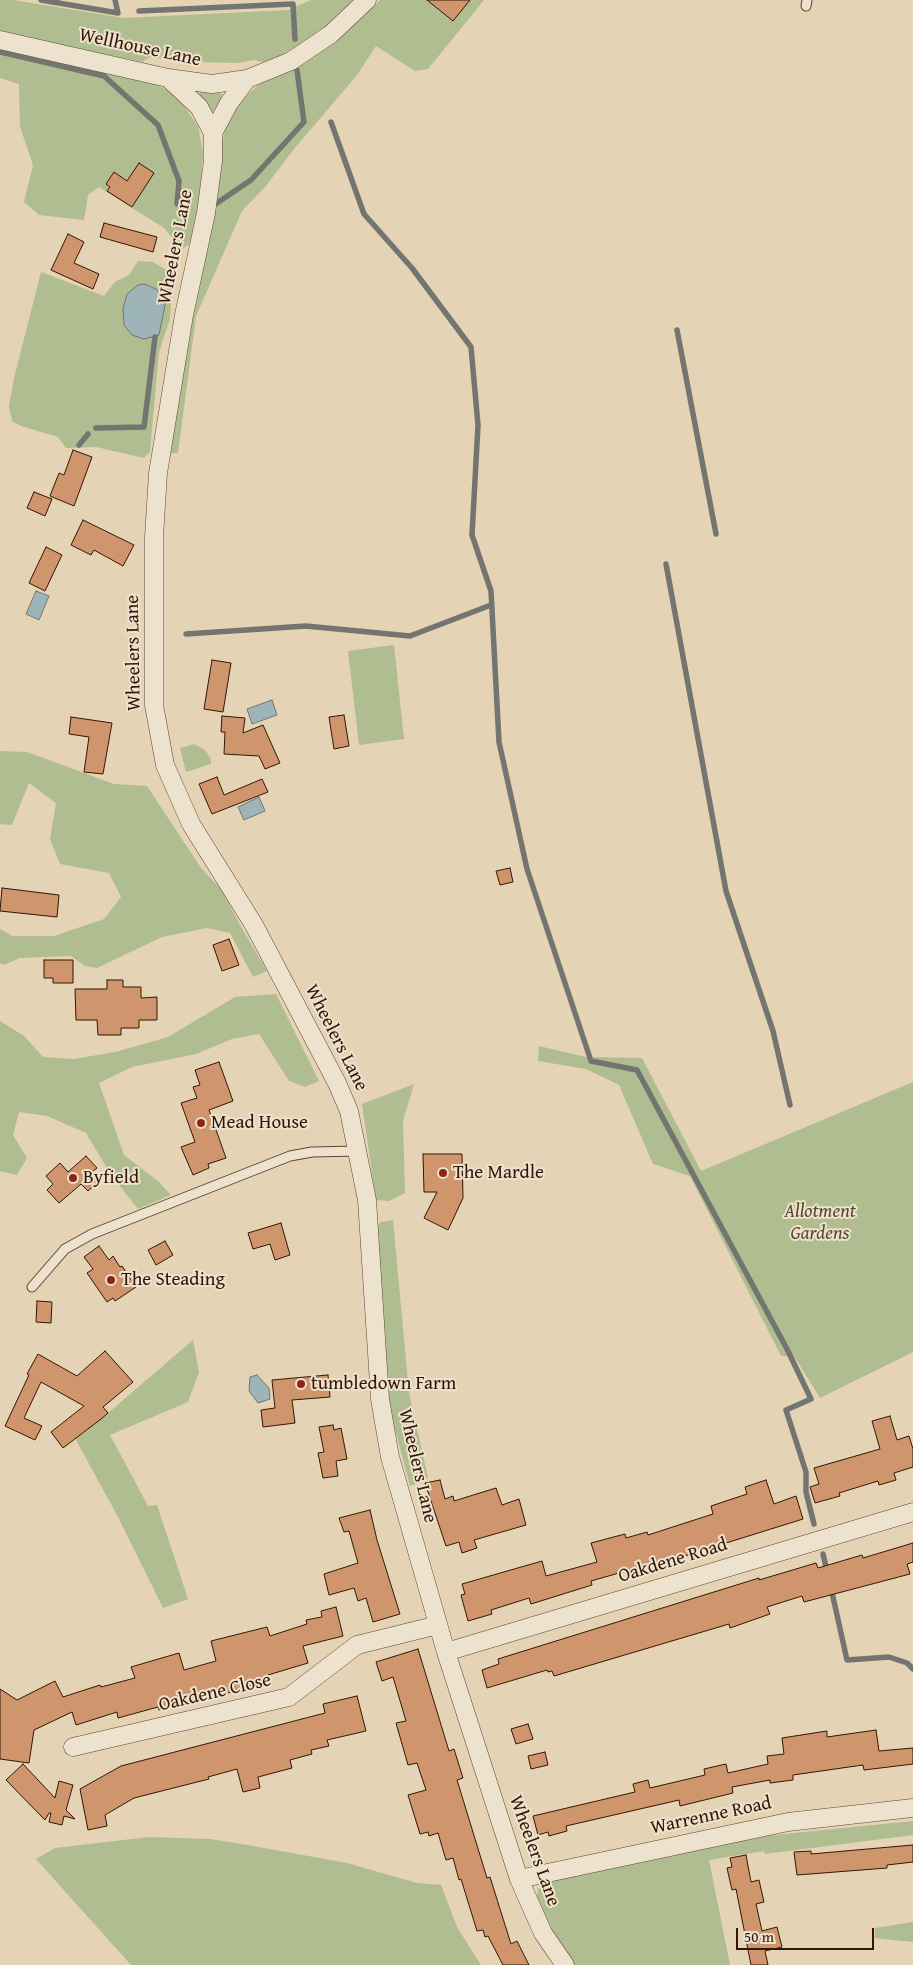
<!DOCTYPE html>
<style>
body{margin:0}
#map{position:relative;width:913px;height:1965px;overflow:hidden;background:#e4d3b4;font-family:"Gentium Book Plus",serif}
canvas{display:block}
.scale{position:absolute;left:736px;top:1928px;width:138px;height:22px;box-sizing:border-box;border:2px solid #331604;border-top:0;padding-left:6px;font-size:15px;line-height:18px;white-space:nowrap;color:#331604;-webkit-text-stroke:4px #ede2ce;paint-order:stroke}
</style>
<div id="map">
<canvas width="913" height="1965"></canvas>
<div class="scale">50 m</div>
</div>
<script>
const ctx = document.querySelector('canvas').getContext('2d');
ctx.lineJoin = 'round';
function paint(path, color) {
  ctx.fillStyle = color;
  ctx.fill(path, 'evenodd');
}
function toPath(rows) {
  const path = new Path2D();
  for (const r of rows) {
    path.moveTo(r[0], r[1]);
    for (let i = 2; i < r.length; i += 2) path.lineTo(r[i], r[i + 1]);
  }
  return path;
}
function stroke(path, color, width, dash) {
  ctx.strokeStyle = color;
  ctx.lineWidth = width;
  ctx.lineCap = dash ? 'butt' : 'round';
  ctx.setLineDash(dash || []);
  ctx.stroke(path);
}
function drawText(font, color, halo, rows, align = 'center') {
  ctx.font = font + ' "Gentium Book Plus",serif';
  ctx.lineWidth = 4;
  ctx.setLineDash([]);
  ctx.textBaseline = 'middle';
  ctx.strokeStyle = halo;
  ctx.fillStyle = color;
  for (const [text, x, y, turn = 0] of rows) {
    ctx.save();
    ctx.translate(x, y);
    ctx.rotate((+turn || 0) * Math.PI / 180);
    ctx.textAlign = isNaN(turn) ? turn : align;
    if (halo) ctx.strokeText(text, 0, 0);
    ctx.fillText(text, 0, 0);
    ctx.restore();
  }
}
const green = toPath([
 [0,0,13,0,124,18,288,10,311,0,354,0,315,36,267,63,254,60,237,63,195,62,150,57,142,62,0,32],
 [380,0,484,0,428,69,415,71,376,46,357,75,294,149,265,187,242,211,196,316,178,453,168,453,221,146,227,122,240,102,259,84,290,70,326,49],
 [0,47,156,84,177,96,198,126,203,153,200,195,190,244,182,249,164,228,99,187,88,195,84,220,39,215,24,202,33,165,20,127,19,84,0,78],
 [201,92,221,93,223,97,212,113,207,112,199,94],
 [138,261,153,262,173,274,170,319,159,352,150,452,144,458,96,447,66,448,58,437,21,426,12,421,9,406,14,378,41,272,104,296,115,282,129,275],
 [394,645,404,739,359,745,348,651],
 [194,744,205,750,211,759,211,764,186,772,180,748],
 [0,751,27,752,114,784,147,786,201,868,223,891,240,925,267,971,253,977,230,933,207,928,162,937,97,968,85,966,71,956,20,958,4,965,0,963,0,929,13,936,54,936,104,919,121,897,109,873,60,864,50,839,56,803,29,783,12,825,0,824],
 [276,994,319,1081,305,1087,289,1081,259,1034,232,1039,196,1054,132,1067,99,1083,124,1155,158,1181,171,1195,138,1209,111,1175,86,1133,47,1116,19,1112,13,1135,27,1158,17,1175,0,1171,0,1021,24,1036,43,1057,74,1059,115,1052,168,1037,235,997],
 [539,1046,586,1057,642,1058,701,1171,913,1082,913,1352,820,1398,794,1356,781,1356,690,1176,653,1164,619,1085,586,1069,538,1061],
 [414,1084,403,1121,405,1193,389,1201,376,1200,362,1104],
 [393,1220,409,1393,428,1478,410,1486,387,1399,376,1231,380,1222],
 [193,1340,199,1372,188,1402,110,1435,148,1506,157,1505,188,1599,163,1608,118,1517,75,1438,108,1413],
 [913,1821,913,1835,765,1854,764,1851,709,1860,730,1965,574,1965,550,1931,536,1900,538,1889,550,1881,706,1845,774,1835],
 [149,1837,210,1839,242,1844,347,1863,417,1883,441,1885,457,1927,481,1965,131,1965,36,1859,55,1848],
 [913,1922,913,1942,875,1938,875,1928]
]);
const water = toPath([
 [144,284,156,289,166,300,159,335,144,339,132,335,124,325,123,309,127,294,138,285,144,284],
 [36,591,49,596,39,620,26,614,36,591],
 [272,700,277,715,252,724,247,709,272,700],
 [259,797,265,811,244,820,238,807,259,797],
 [257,1375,269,1388,270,1399,258,1403,249,1391,250,1377,257,1375]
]);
const stream = toPath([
 [41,0,118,13,115,0],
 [139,11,293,4,295,39],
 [0,52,104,76,158,125,179,181,177,204],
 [331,122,364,214,412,268,471,347,478,425,472,535,491,591,499,742,527,869,591,1061,637,1070,787,1349,811,1399,786,1410,806,1472,806,1492,814,1524],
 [217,203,251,180,304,122,297,70],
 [677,330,716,534],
 [96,428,144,427,155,337],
 [79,445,88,434],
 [666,564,726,891,773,1031,790,1105],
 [186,634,306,626,410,636,491,605],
 [823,1554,827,1571],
 [831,1588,847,1660,889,1657,907,1663,913,1669]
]);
const building = toPath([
 [427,0,470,0,453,21,427,0],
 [139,163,154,173,132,207,107,191,110,187,106,184,114,172,127,181,139,163],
 [104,223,157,237,153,252,100,237,104,223],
 [68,234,84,242,74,263,99,274,93,289,51,270,68,234],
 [73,450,92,457,74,506,50,496,59,473,64,475,73,450],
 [34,492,52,499,45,516,27,508,34,492],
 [83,520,134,545,123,566,94,550,91,555,71,545,83,520],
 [46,547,62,555,45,591,29,583,46,547],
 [212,660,231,663,223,712,204,709,212,660],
 [344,715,349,746,334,749,329,717,344,715],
 [222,716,245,718,243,733,263,725,280,763,265,769,259,756,224,754,225,732,221,732,222,716],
 [71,717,112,723,103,774,84,772,89,737,69,734,71,717],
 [217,777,224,795,262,779,268,792,212,814,199,784,217,777],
 [510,868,513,882,500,885,496,871,510,868],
 [2,888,59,895,57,917,0,911,2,888],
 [229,939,239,965,222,971,213,945,229,939],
 [44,960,73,960,73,983,53,983,53,978,44,978,44,960],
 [107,980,123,980,123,987,141,987,141,998,157,997,157,1020,139,1020,139,1028,121,1028,121,1035,98,1035,97,1020,76,1020,75,989,107,989,107,980],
 [219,1062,233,1101,209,1110,226,1158,208,1164,209,1168,193,1175,181,1147,195,1142,181,1103,197,1098,193,1087,200,1085,195,1070,219,1062],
 [423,1154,462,1154,463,1198,448,1230,424,1218,437,1192,424,1192,423,1154],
 [86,1156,97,1168,92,1172,100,1180,88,1191,81,1184,59,1203,47,1190,53,1184,46,1176,60,1163,68,1172,86,1156],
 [281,1223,290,1255,275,1260,270,1244,253,1249,248,1233,281,1223],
 [165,1241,173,1255,156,1265,148,1250,165,1241],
 [99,1246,109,1260,113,1256,120,1267,122,1266,136,1287,115,1301,113,1298,107,1302,87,1273,93,1269,84,1257,99,1246],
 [37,1301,52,1302,51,1323,36,1322,37,1301],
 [105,1351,133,1382,103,1407,108,1413,101,1419,63,1448,51,1432,84,1406,41,1382,24,1418,42,1426,35,1440,5,1426,29,1375,27,1374,38,1354,77,1376,105,1351],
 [328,1375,330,1397,292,1400,295,1423,263,1427,261,1410,275,1408,272,1380,328,1375],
 [890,1416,897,1440,909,1436,913,1449,913,1467,894,1473,896,1480,879,1485,878,1481,839,1493,840,1496,815,1503,810,1487,819,1484,814,1468,880,1449,872,1421,890,1416],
 [333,1425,334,1430,341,1428,347,1459,336,1461,338,1476,323,1478,318,1453,324,1452,319,1427,333,1425],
 [440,1480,445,1499,453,1496,454,1501,496,1488,502,1505,519,1499,526,1525,474,1540,477,1548,462,1553,459,1542,446,1546,425,1483,440,1480],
 [766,1480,774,1504,796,1496,803,1519,662,1563,661,1561,591,1581,592,1585,531,1604,529,1598,491,1610,492,1614,468,1621,461,1595,465,1594,462,1584,542,1561,546,1576,597,1562,591,1543,625,1534,626,1538,647,1532,648,1535,713,1514,711,1506,747,1494,745,1487,766,1480],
 [370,1510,377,1540,400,1614,373,1622,366,1598,358,1601,354,1588,329,1595,324,1574,358,1563,349,1531,344,1532,339,1518,370,1510],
 [913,1543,913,1562,907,1564,910,1574,804,1602,802,1596,767,1607,770,1614,730,1628,729,1624,554,1676,552,1671,548,1672,547,1670,487,1688,482,1670,499,1664,498,1659,759,1578,759,1580,816,1563,818,1568,862,1555,863,1558,913,1543],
 [336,1607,343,1636,303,1646,308,1663,268,1675,269,1679,228,1693,159,1710,158,1707,118,1718,117,1712,76,1725,72,1712,34,1730,29,1763,0,1759,0,1689,17,1700,55,1681,63,1697,100,1685,101,1687,135,1678,131,1667,179,1653,184,1670,216,1661,211,1641,267,1627,270,1636,307,1624,306,1620,322,1617,321,1611,336,1607],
 [418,1649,449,1751,454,1749,463,1778,457,1780,487,1878,490,1877,511,1944,517,1941,529,1965,503,1965,488,1936,485,1937,483,1930,477,1931,461,1879,459,1880,453,1858,446,1860,438,1833,429,1836,428,1832,420,1834,408,1795,426,1790,417,1763,408,1765,396,1723,406,1721,393,1677,382,1681,376,1662,418,1649],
 [357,1696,366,1731,327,1740,329,1746,311,1750,312,1754,290,1760,292,1768,258,1777,260,1788,243,1792,237,1769,208,1777,209,1779,134,1798,105,1815,107,1826,88,1830,80,1789,121,1766,325,1713,323,1704,357,1696],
 [528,1724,533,1739,516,1744,511,1729,528,1724],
 [876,1730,879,1751,913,1748,913,1764,864,1770,863,1765,793,1775,793,1780,770,1783,770,1780,732,1787,733,1793,680,1806,679,1800,566,1826,567,1831,549,1836,548,1832,538,1835,533,1816,635,1792,633,1784,648,1780,650,1788,705,1775,704,1769,726,1764,728,1773,768,1764,767,1756,784,1754,782,1738,827,1731,827,1737,876,1730],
 [545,1752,548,1765,531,1769,528,1756,545,1752],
 [23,1764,55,1798,59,1781,73,1785,66,1810,75,1819,64,1816,62,1825,49,1822,51,1813,49,1813,45,1820,6,1780,23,1764],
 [913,1845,913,1862,887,1865,887,1868,797,1875,794,1852,811,1851,811,1854,913,1845],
 [746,1855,751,1882,759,1880,764,1902,756,1904,762,1931,777,1927,782,1947,765,1951,768,1965,751,1965,736,1889,732,1890,727,1868,732,1867,730,1858,746,1855]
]);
const lane = toPath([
 [806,6,807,0],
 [32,1287,65,1249,92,1234,290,1156,312,1152,358,1151]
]);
const street = toPath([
 [0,40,168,78,212,84,247,79,291,61,331,34,367,0],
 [168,78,199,107,213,133,213,161,206,213,184,315,158,473,154,537,154,705,165,765,191,824,254,925,337,1083,349,1111,367,1200,380,1399,390,1457,446,1652,519,1879,543,1933,565,1965],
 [213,133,229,103,247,79],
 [446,1652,913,1512],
 [73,1747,289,1697,357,1645,438,1625],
 [519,1879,788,1822,913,1808]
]);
const markers = [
 [201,1123,5,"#8f2418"],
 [443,1173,5,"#8f2418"],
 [73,1178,5,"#8f2418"],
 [111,1280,5,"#8f2418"],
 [301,1384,5,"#8f2418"]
];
const streetNames = [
 ["Wellhouse Lane",140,48,12],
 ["Wheelers Lane",176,247,-79],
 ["Wheelers Lane",134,653,-91],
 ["Wheelers Lane",336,1038,63],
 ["Wheelers Lane",417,1466,77],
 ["Oakdene Road",673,1561,-17],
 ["Oakdene Close",215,1693,-13],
 ["Warrenne Road",711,1816,-12],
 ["Wheelers Lane",534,1851,70]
];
const poiNames = [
 ["Mead House",211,1123],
 ["The Mardle",453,1173],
 ["Byfield",83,1178],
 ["The Steading",121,1280],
 ["tumbledown Farm",311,1384]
];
const parkNames = [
 ["Allotment",820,1212],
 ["Gardens",820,1234]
];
paint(green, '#b0bd90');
paint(water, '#9db4b9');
stroke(water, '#737571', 1);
stroke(stream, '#737571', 5.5);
paint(building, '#cf966d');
stroke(building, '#331604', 1);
stroke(lane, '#5f4530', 11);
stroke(street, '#5f4530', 19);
stroke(lane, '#ede2ce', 9);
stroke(street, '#ede2ce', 18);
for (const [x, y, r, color] of markers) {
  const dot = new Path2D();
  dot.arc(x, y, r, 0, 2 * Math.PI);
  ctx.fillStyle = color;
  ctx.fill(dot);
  stroke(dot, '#ede2ce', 2);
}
drawText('19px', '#331604', '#ede2ce', streetNames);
drawText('19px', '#331604', '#ede2ce', poiNames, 'left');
drawText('italic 19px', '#58482e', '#ede2ce', parkNames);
</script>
